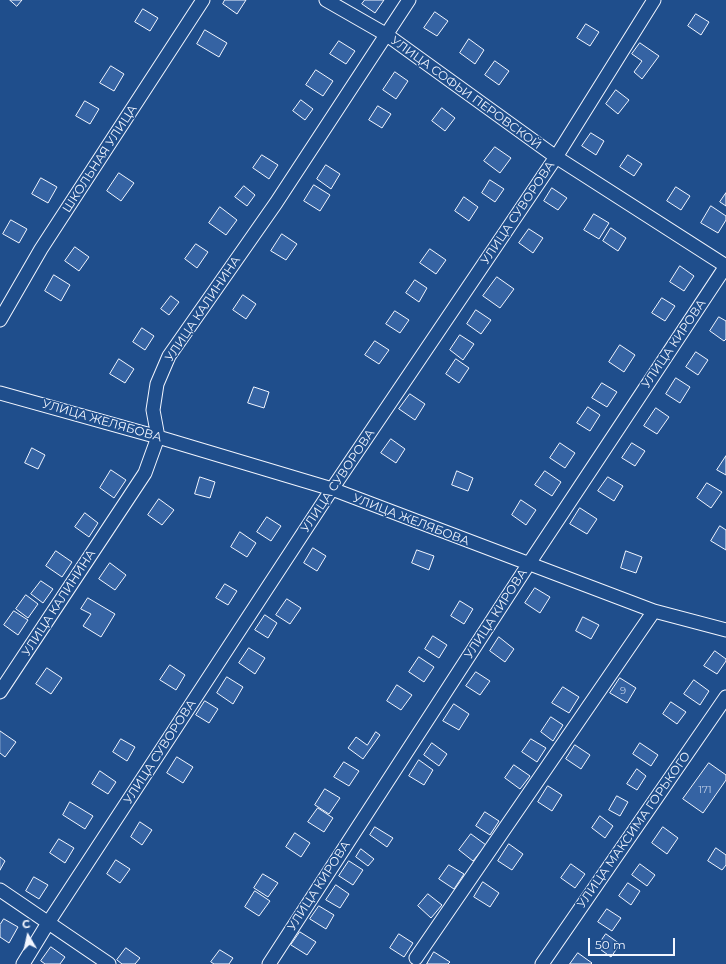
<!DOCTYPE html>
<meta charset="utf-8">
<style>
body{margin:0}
#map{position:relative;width:726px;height:964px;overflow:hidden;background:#1f4e8c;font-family:Montserrat,sans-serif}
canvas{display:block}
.north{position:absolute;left:8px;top:916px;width:40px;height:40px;-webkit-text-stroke:3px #1f4e8c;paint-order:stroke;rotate:351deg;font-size:11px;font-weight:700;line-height:16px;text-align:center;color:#f2f6ff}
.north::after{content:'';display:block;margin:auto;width:14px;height:18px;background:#f2f6ff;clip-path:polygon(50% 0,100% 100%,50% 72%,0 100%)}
.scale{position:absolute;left:588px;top:938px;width:87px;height:18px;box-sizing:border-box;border:2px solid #f2f6ff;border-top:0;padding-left:5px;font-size:12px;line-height:14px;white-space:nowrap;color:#f2f6ff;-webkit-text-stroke:3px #1f4e8c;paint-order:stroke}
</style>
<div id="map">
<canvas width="726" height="964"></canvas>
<div class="north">С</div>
<div class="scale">50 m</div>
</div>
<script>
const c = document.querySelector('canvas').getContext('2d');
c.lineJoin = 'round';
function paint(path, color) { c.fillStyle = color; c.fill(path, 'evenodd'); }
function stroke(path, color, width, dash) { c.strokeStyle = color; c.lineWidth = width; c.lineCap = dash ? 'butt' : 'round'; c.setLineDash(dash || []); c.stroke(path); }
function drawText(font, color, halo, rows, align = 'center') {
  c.font = font + ' Montserrat,sans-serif'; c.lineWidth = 3; c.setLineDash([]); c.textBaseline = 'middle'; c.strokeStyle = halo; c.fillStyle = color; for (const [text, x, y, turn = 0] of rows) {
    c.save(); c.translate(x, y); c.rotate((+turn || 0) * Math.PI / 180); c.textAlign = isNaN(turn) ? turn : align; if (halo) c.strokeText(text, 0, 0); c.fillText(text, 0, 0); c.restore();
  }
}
const building = new Path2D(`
 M10,0H22L17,6Z
 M225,0H246L237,14L223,4Z
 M365,0H384L375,13L362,4Z
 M143,9L158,18L150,31L135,22Z
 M435,12L448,21L437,36L424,28Z
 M696,14L709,22L701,35L688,26Z
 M586,24L599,32L590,46L577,38Z
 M205,30L227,43L219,57L197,44Z
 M469,39L484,50L475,64L460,53Z
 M339,41L355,51L346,64L330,54Z
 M640,43L659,56L642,79L634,72L642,61L632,54Z
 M495,61L509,71L499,85L485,75Z
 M111,66L124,74L114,91L100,83Z
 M316,70L333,81L323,96L306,85Z
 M395,72L408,81L396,99L383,90Z
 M616,90L629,100L618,114L606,104Z
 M301,100L313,109L305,120L293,111Z
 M85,101L99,109L90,124L76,116Z
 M378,106L391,114L382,128L369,120Z
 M442,108L455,118L445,131L432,121Z
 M591,133L604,141L596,155L582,146Z
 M495,147L511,158L500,173L484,161Z
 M262,155L278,165L269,179L253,168Z
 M628,155L642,164L634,176L620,167Z
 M326,165L340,174L331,189L317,179Z
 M119,173L134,183L121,201L107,191Z
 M41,178L57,187L48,203L32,194Z
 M490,180L504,189L495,202L482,193Z
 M314,185L330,195L320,211L304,201Z
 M244,186L255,195L247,206L235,197Z
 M676,187L690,196L681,210L667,201Z
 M552,188L567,198L558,210L544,201Z
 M726,193V206L720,202Z
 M464,197L478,207L469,221L455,211Z
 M711,206L726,216V220L718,233L701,223Z
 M220,207L237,220L226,235L209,223Z
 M594,214L609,223L599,239L584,230Z
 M11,220L27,229L19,243L3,234Z
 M611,228L626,238L618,251L603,241Z
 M529,229L543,238L533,253L519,243Z
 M282,234L297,244L286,260L271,251Z
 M196,244L208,252L197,268L185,259Z
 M75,247L89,257L79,271L65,261Z
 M430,249L446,260L436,274L420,263Z
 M680,266L694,276L684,291L670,282Z
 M54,275L70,285L61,301L45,291Z
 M497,277L514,289L500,308L483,296Z
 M415,280L427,288L419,302L406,293Z
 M243,295L256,304L246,319L233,310Z
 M171,296L179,302L169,315L161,309Z
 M662,298L675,306L665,321L652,313Z
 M476,310L491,320L481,334L467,324Z
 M395,311L409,320L400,333L386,324Z
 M719,317L726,321V339L724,341L710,331Z
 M142,328L154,336L145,350L133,342Z
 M460,335L474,344L463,360L450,350Z
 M375,341L389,350L379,364L365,355Z
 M620,345L635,355L624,372L609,362Z
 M696,352L708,360L698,375L686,367Z
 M119,359L134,369L125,383L110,374Z
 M456,359L469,368L459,383L446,374Z
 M676,378L690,387L680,403L666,394Z
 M602,383L617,392L607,407L592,398Z
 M254,387L269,392L264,408L248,403Z
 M410,394L425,404L415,420L399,409Z
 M588,407L600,415L590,431L577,423Z
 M656,408L669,417L657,434L644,426Z
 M391,439L405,449L396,463L381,453Z
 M560,443L575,453L565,468L550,458Z
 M632,443L645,451L635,466L622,458Z
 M32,448L45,455L38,469L25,463Z
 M726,456V475L717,470Z
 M111,470L126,480L114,498L100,488Z
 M457,471L473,478L468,491L452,485Z
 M545,471L561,482L552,496L535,485Z
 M200,477L215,482L210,498L195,494Z
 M608,477L623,486L614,501L598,491Z
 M707,483L722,492L711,508L697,498Z
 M159,499L174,510L162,525L148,515Z
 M521,500L536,510L526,525L512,515Z
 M580,508L597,519L587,534L570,524Z
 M85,513L98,523L89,537L75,527Z
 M267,517L281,526L271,541L257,532Z
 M720,526L726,530V550L711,541Z
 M240,532L256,543L247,557L231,547Z
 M313,548L326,556L317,571L304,563Z
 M417,550L434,556L429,570L412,563Z
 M56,551L72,562L62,577L46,566Z
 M626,551L642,557L636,573L621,568Z
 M110,563L126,575L115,590L99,579Z
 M41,581L53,589L43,603L31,594Z
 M225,584L237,591L228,605L216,598Z
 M535,588L550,597L540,613L525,603Z
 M26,595L38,604L28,618L16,609Z
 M88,598L115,614L101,637L83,626L91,614L81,609Z
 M287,599L301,608L290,624L276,615Z
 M460,601L473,609L464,624L451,616Z
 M14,611L28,620L18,635L4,625Z
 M265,615L277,623L268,638L255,630Z
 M583,617L599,625L591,639L576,631Z
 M433,636L447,645L439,658L425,649Z
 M499,637L514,649L505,662L490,651Z
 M249,648L265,658L255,674L239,663Z
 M715,651L726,659V661L717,674L704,666Z
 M419,657L434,667L424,682L409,672Z
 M170,665L185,675L176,690L160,680Z
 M47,668L62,678L51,694L36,684Z
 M476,672L490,681L480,695L466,686Z
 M227,677L243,687L233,704L217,693Z
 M620,678L636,688L627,703L610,693Z
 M694,680L709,691L700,705L684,694Z
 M397,685L412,695L401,710L387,701Z
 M563,687L579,697L569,713L552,703Z
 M205,701L218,709L209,723L196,715Z
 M671,702L686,712L677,724L663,714Z
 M454,704L469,714L459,730L443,721Z
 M551,717L563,725L553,741L541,732Z
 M0,731L16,742L5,757L0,753Z
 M376,732L380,735L363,759L348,748L356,737L367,745Z
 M121,739L135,747L127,761L113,752Z
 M531,739L546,748L537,762L522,752Z
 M432,743L447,754L439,766L424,755Z
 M640,743L658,755L651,766L633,754Z
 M575,745L590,755L581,769L566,759Z
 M177,757L193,767L183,783L167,773Z
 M419,760L433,770L424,785L409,776Z
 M344,762L359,771L349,786L334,777Z
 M709,763L726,775V780L703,813L683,799Z
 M514,765L530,776L520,789L505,778Z
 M637,769L646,776L637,790L627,784Z
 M100,771L116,782L108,794L92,784Z
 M548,786L562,795L552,811L538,802Z
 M325,789L340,798L329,814L315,805Z
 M617,796L628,802L620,816L609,810Z
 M70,802L93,816L85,829L63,815Z
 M318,808L333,818L324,832L308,822Z
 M485,812L499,821L490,835L476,826Z
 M600,816L613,826L605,838L592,828Z
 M140,822L152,830L142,845L131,837Z
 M375,827L393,838L387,847L370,835Z
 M663,827L678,838L667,854L652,843Z
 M295,833L310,843L301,857L286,847Z
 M471,834L486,845L473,861L459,850Z
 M59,839L74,848L65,863L50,853Z
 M509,844L523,854L512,870L498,861Z
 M716,848L726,855V865L722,870L708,861Z
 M361,849L374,859L368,866L356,857Z
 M0,857L5,861L0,870Z
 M116,860L130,869L120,883L107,874Z
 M349,861L363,870L353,885L339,876Z
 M571,864L585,874L575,888L561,878Z
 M640,864L655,875L647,886L632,875Z
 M449,865L464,874L454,889L439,879Z
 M263,874L278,883L268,897L254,888Z
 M34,877L48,885L39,899L26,891Z
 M483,882L499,893L490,907L474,897Z
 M628,883L640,891L631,905L619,896Z
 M336,885L349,894L340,908L326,900Z
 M255,891L270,901L259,916L245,907Z
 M428,894L442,905L431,918L418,906Z
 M319,906L334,915L326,929L310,919Z
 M607,909L621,918L612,931L598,922Z
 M4,919L18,927L9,943L0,937V925Z
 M300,932L316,942L307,955L291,945Z
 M399,934L413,943L404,957L390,948Z
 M606,934L620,944L611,957L597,947Z
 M51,947L65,957L60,964H45L41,961Z
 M126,948L140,958L135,964H122L117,960Z
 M220,950L233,958L229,964H214L211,962Z
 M434,952L450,962L448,964H427Z
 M578,953L592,963L591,964H570Z`);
paint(building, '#3563a3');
stroke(building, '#f2f6ff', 1);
const minor = new Path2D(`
 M326,0L387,35L556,157L726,266
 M0,320L41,249L203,0
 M0,393L158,437L332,489L654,611L726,630
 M0,692L145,473L158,437L153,410L157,384L169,356L276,203L409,0
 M0,890L109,964
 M416,958L654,611
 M23,964L48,923L332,489L556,157L654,0
 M269,964L528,565L726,266
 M542,964L726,697`);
stroke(minor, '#f2f6ff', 15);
stroke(minor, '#1f4e8c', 13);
drawText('10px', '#c3d1e8', null, [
 ["9",623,691],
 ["171",705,790]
]);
drawText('12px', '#f2f6ff', '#1f4e8c', [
 ["УЛИЦА СОФЬИ ПЕРОВСКОЙ",466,93,36],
 ["ШКОЛЬНАЯ УЛИЦА",100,159,-57],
 ["УЛИЦА СУВОРОВА",518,213,-56],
 ["УЛИЦА КАЛИНИНА",203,309,-56],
 ["УЛИЦА КИРОВА",674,344,-56],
 ["УЛИЦА ЖЕЛЯБОВА",102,421,16],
 ["УЛИЦА СУВОРОВА",338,481,-56],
 ["УЛИЦА ЖЕЛЯБОВА",411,520,21],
 ["УЛИЦА КАЛИНИНА",59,603,-57],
 ["УЛИЦА КИРОВА",496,614,-57],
 ["УЛИЦА СУВОРОВА",160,752,-57],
 ["УЛИЦА МАКСИМА ГОРЬКОГО",634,830,-55],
 ["УЛИЦА КИРОВА",319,886,-57]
]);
</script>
